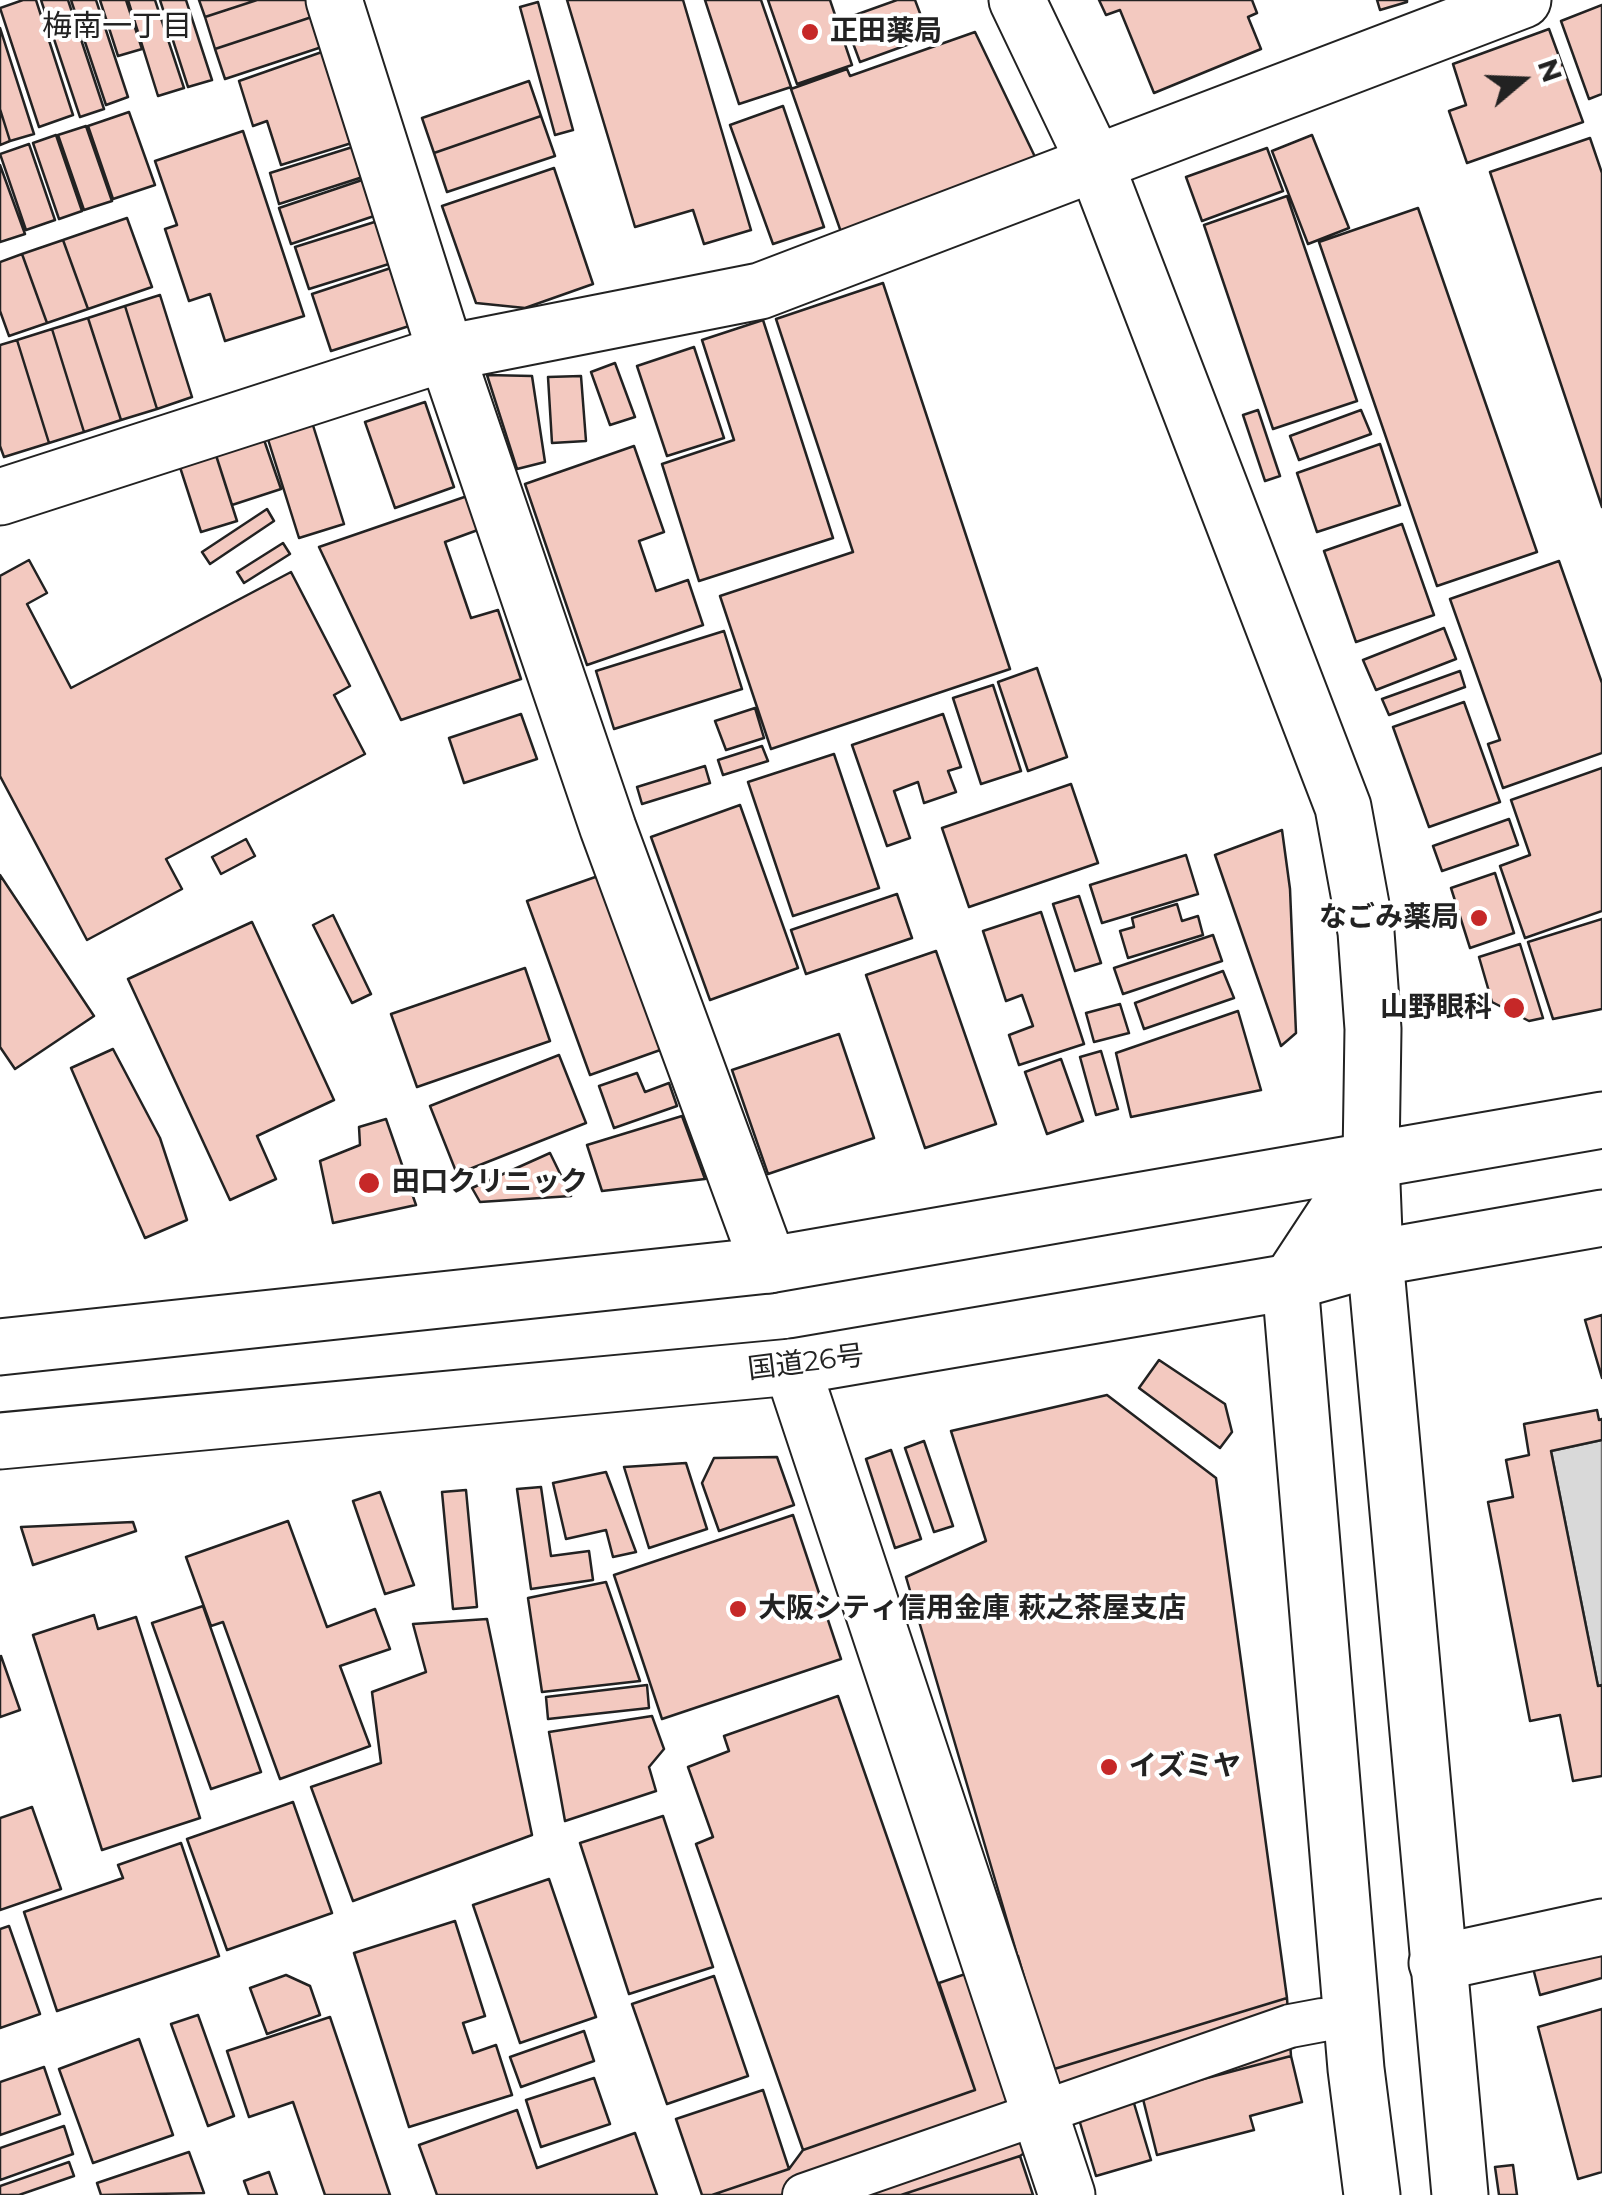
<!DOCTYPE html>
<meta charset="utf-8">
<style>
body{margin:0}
#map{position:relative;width:1602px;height:2195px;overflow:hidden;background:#fff;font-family:Montserrat,sans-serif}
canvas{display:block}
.north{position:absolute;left:1472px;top:30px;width:100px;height:100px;-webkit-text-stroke:8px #fff;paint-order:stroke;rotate:71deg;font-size:28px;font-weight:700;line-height:40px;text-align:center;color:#222}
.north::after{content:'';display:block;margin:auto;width:35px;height:45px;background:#222;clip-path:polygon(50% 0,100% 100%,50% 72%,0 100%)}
</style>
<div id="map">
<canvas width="1602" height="2195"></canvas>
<div class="north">N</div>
</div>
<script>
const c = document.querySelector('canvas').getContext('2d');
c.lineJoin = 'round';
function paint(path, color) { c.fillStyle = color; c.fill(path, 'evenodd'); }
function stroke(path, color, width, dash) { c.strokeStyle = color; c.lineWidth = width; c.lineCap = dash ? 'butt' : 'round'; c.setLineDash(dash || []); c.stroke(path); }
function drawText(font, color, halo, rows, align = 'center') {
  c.font = font + ' Montserrat,"Noto Sans JP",sans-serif'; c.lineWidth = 8; c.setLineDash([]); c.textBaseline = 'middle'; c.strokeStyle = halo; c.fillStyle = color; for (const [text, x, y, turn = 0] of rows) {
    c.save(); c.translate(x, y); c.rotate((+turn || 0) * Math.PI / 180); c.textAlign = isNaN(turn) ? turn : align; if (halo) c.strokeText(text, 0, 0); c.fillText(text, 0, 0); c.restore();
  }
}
const water = new Path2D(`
 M1602,1440V1685L1598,1686L1551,1451Z`);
paint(water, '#d9d9d9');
stroke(water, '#6f6f6f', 2.5);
const building = new Path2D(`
 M23,0H36L73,115L39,127L0,8Z
 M41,0H68L104,109L80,117Z
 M71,0H96L128,97L106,105Z
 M100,0H126L142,49L118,56Z
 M128,0H155L184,88L158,96Z
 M160,0H186L212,80L188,87Z
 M199,0H257L205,17Z
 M257,0H326L330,11L215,49L205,17Z
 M567,0H683L751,230L704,244L693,210L635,227Z
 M705,0H761L791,87L739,104Z
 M768,0H830L852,65L797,84Z
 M897,0H915L929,37L860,62L844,19Z
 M1099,0H1252L1257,13L1248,17L1261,49L1154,93L1120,10L1106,15Z
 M1377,0H1407V2L1380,10Z
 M538,2L573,130L555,135L520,7Z
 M1602,5V94L1589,99L1561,21Z
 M330,11L340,41L225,79L215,49Z
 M0,28L34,134L10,141L0,109Z
 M1549,29L1583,122L1467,163L1449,111L1466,105L1453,64Z
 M975,32L1037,161L841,232L791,89L847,69L850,76Z
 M339,46L371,137L281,165L267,121L253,126L239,81Z
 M529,81L541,116L434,153L422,118Z
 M783,106L824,227L773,244L730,125Z
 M0,109L10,141L0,145Z
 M129,112L155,185L113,199L88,126Z
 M541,116L555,156L447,192L434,153Z
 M86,126L112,201L84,210L58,135Z
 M243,131L304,316L225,341L210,294L189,301L165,229L177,225L155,161Z
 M56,135L82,211L59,219L33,143Z
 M1312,135L1349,228L1308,244L1272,151Z
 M1590,138L1602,173V507L1490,172Z
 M29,144L55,220L26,230L0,154Z
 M362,144L372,174L279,204L270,173Z
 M1267,148L1283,191L1202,221L1186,177Z
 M0,165L25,234L0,242Z
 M554,168L593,284L525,308L476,303L442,206Z
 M380,174L392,210L291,244L279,208Z
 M1287,196L1357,401L1273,429L1204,225Z
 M1418,208L1537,552L1437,586L1319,242Z
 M127,218L152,287L88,309L63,240Z
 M384,219L408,258L309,289L295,247Z
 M63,240L88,309L47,323L22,254Z
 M22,254L47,323L9,336L0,311V262Z
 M409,262L428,320L331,351L312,294Z
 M883,283L1010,669L771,749L720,596L853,552L776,319Z
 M160,295L192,397L157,409L125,306Z
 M125,306L157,409L121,420L88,318Z
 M88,318L121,420L84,432L52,329Z
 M763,320L833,538L699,581L662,464L734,440L702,340Z
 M52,329L84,432L49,443L17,340Z
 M17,340L49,443L4,457L0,446V345Z
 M694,347L724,438L667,456L637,366Z
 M615,363L635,417L610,425L591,372Z
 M487,375L532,376L545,462L517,469Z
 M581,376L586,441L552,443L548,377Z
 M425,402L454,487L395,508L365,422Z
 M1258,410L1280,476L1265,481L1243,415Z
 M1361,410L1371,434L1299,460L1290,436Z
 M311,419L344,524L299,538L266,433Z
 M262,434L281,489L232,505L214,449Z
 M1380,444L1400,505L1317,532L1297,473Z
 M634,446L664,532L639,541L656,591L688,580L703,625L587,665L525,484Z
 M214,449L237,521L201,532L178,461Z
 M476,493L486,527L445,542L471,618L498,610L521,679L401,720L319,547Z
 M267,509L274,521L210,564L202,552Z
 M1402,524L1434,615L1356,642L1324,551Z
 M283,543L290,554L244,583L237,572Z
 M29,560L47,593L27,604L71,688L291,572L350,686L334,695L365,754L166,859L182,889L87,940L0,776V576Z
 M1559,561L1602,683V753L1503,788L1488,744L1500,740L1450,599Z
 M1444,628L1456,659L1376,690L1363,660Z
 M724,631L742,689L614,729L596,671Z
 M1037,668L1067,757L1028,771L998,682Z
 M1460,671L1465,687L1389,715L1382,699Z
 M993,685L1021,771L981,784L953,698Z
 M1464,702L1500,802L1429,827L1393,727Z
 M755,708L764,738L726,750L715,721Z
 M521,714L537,759L464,783L449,738Z
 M943,714L961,767L948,771L956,792L924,803L918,782L894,791L910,838L887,846L852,745Z
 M762,746L768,761L723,775L718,760Z
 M834,754L879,888L793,916L748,782Z
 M705,766L710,783L642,804L637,787Z
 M1602,768V911L1525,938L1500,866L1530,855L1511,800Z
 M1071,784L1098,863L969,907L942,828Z
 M740,805L798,968L710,1000L651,837Z
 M1509,819L1518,845L1442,871L1433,846Z
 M1282,830L1290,889L1296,1033L1281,1046L1215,855Z
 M246,839L255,856L221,874L212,857Z
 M1186,855L1198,894L1102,923L1090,885Z
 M1495,873L1514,933L1470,948L1451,888Z
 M0,875L94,1016L15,1069L0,1047Z
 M601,875L663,1049L590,1075L527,901Z
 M897,894L912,938L806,974L791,930Z
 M1079,896L1101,963L1075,971L1053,904Z
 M1177,904L1182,921L1198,916L1203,935L1128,958L1120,931L1134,927L1132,918Z
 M1041,912L1084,1044L1019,1065L1009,1035L1033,1026L1022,995L1006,1001L983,931Z
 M333,915L371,994L352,1003L313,925Z
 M1602,919V1009L1553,1019L1528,942Z
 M252,922L334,1100L257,1136L276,1179L230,1200L128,979Z
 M1213,935L1222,961L1123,994L1114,968Z
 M1520,944L1543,1018L1529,1021L1492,1002L1479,957Z
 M936,951L996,1124L925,1148L866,975Z
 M525,968L550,1041L417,1087L391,1014Z
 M1223,971L1234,998L1144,1029L1135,1003Z
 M1120,1004L1129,1033L1094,1042L1086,1013Z
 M1238,1011L1261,1090L1131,1117L1116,1053Z
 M839,1034L874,1138L768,1174L732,1070Z
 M113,1049L160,1138L187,1220L145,1238L71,1068Z
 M1101,1051L1118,1109L1096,1115L1080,1057Z
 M559,1055L586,1123L457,1174L430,1106Z
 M1061,1059L1083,1121L1047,1134L1025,1072Z
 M637,1073L645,1092L669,1083L677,1106L614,1128L599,1086Z
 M682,1116L705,1179L602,1191L587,1145Z
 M386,1119L416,1205L333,1223L320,1161L360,1145L359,1127Z
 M550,1153L571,1196L480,1202L472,1188Z
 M1602,1315V1378L1585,1320Z
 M1159,1360L1225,1404L1232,1432L1220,1448L1139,1388Z
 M1107,1395L1216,1478L1287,1998L1051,2070L906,1577L986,1541L951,1431Z
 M1597,1410L1599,1420L1602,1419V1440L1551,1451L1598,1686L1602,1685V1776L1573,1781L1560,1715L1530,1721L1488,1502L1513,1497L1506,1460L1529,1455L1524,1424Z
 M924,1441L953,1526L934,1532L905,1448Z
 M891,1450L921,1539L895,1548L866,1459Z
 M777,1457L794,1505L719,1531L702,1483L714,1458Z
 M686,1463L707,1529L649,1548L624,1467Z
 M606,1472L636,1552L613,1557L606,1530L566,1539L553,1483Z
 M541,1487L551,1556L589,1551L593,1580L531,1589L517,1489Z
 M466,1490L477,1607L453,1609L442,1492Z
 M380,1492L414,1585L385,1594L353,1501Z
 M793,1515L841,1659L662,1719L614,1575Z
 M288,1521L327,1627L375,1609L390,1649L340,1666L370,1746L280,1779L223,1622L211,1626L186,1557Z
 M133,1522L136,1531L33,1565L21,1527Z
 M606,1582L640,1681L542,1692L528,1598Z
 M203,1606L261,1772L211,1789L152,1623Z
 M94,1615L98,1629L136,1617L200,1818L102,1850L33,1635Z
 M487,1619L532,1835L353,1901L311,1787L381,1763L372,1692L426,1672L413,1624Z
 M1,1656L20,1710L0,1717V1657Z
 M647,1685L649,1708L548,1719L546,1697Z
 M838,1696L975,2090L803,2150L696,1844L713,1837L688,1767L729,1751L724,1736Z
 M652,1716L664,1749L649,1767L656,1791L565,1821L549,1732Z
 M293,1802L332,1913L227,1950L187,1839Z
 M32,1807L61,1889L0,1910V1818Z
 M663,1816L713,1967L629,1994L580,1843Z
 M181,1843L219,1956L57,2011L24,1912L123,1878L118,1865Z
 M549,1879L596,2017L520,2043L473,1905Z
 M455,1921L485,2016L463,2023L473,2053L496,2045L512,2095L409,2127L354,1953Z
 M9,1926L40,2014L0,2028V1929Z
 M1602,1950V1978L1540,1995L1533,1968Z
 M1018,1956L1051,2070L1287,1998L1291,2056L1142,2095L1078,2116L1020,2156L901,2195H712L789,2169L803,2150L975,2090L939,1983Z
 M286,1975L310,1986L320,2015L267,2034L250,1988Z
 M714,1976L748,2076L667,2104L632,2004Z
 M1602,2009V2172L1578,2179L1538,2027Z
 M198,2015L234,2116L208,2126L171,2024Z
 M330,2017L390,2195H325L293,2102L249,2117L227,2051Z
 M584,2031L594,2061L521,2087L510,2057Z
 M139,2039L173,2135L93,2163L59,2069Z
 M1291,2056L1302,2102L1250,2116L1254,2130L1157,2155L1142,2095Z
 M44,2067L60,2114L0,2135V2082Z
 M594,2078L610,2124L541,2147L526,2100Z
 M763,2090L789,2169L712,2195H702L676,2119Z
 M1133,2100L1151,2160L1096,2176L1078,2116Z
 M517,2110L537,2168L635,2133L657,2195H437L419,2145Z
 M64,2126L73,2154L0,2180V2148Z
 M189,2152L204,2193L101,2195L97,2183Z
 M1020,2156L1033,2195H901Z
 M69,2162L74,2176L19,2195H0V2186Z
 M1513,2165L1517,2195H1499L1495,2167Z
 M269,2172L277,2195H249L244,2181Z`);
paint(building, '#f3c9c0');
stroke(building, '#222', 2.5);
const pedestrian = new Path2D(`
 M804,2195L1290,2026L1322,2020`);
const minor = new Path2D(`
 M334,0L446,353L608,828L769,1265
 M0,497L446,353L760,291L1523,0
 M792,1367L1067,2195
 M1437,1963L1602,1927`);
const tertiary = new Path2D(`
 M1017,0L1096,165L1343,807L1366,932L1373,1029L1371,1159L1375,1258L1460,2195
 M1371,1159L1290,1282L1356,2069L1372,2195`);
const trunk = new Path2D(`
 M0,1347L769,1265L1602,1120
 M0,1441L792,1367L1290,1282L1375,1258L1602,1218`);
stroke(pedestrian, '#222', 46);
stroke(minor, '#222', 59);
stroke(tertiary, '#222', 59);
stroke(trunk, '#222', 59);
stroke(pedestrian, '#fff', 42);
stroke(minor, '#fff', 55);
stroke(tertiary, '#fff', 55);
stroke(trunk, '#fff', 55);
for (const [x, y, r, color] of [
 [810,32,10,"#c62828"],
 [1479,918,10,"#c62828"],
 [1514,1008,12,"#c62828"],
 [369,1183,12,"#c62828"],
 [738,1609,10,"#c62828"],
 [1109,1767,10,"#c62828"]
]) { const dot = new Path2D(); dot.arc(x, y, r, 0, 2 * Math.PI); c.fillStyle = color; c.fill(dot); stroke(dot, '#fff', 4); }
drawText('bold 28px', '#222', '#fff', [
 ["正田薬局",830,32],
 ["なごみ薬局",1459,918,"right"],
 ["山野眼科",1492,1008,"right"],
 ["田口クリニック",392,1183],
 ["大阪シティ信用金庫 萩之茶屋支店",758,1609],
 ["イズミヤ",1129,1767]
], 'left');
drawText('28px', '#222', '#fff', [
 ["国道26号",806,1363,-7]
]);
drawText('30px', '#222', '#fff', [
 ["梅南一丁目",117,27]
]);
</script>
